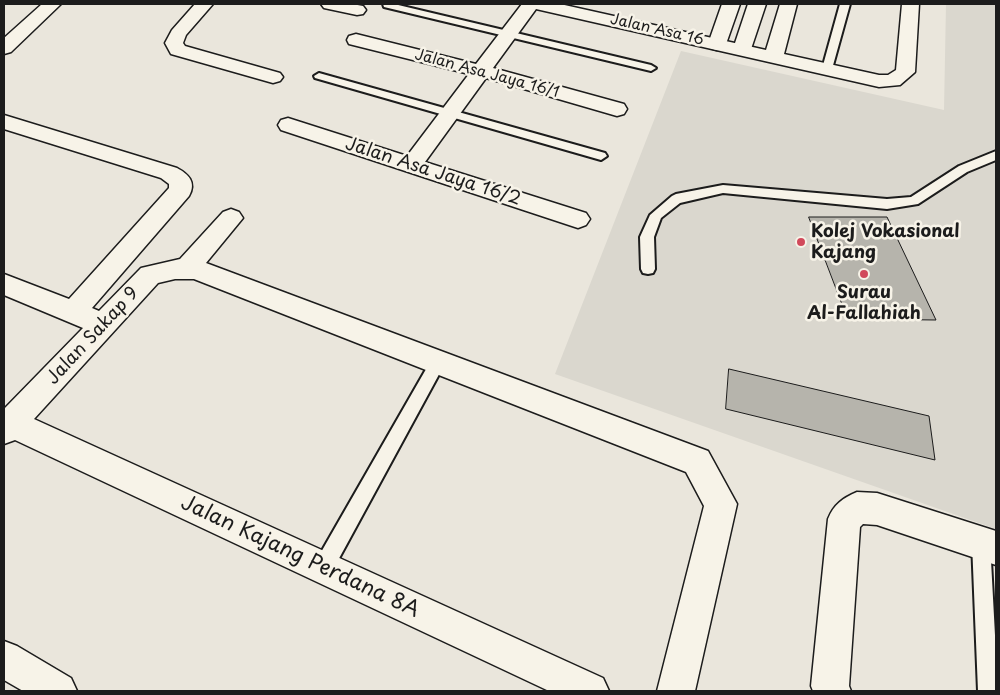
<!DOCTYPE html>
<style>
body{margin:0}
#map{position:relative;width:1000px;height:695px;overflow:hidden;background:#eae6dc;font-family:"Playpen Sans",sans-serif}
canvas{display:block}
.frame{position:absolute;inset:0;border:5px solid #1c1c1c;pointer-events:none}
</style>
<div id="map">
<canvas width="1000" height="695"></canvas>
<div class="frame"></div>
</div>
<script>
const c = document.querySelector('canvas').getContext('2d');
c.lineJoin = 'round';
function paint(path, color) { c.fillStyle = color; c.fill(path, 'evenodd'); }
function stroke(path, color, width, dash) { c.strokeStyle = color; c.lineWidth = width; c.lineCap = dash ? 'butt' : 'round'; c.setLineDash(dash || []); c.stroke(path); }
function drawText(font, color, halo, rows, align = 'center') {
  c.font = font + ' "Playpen Sans",sans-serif'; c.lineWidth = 5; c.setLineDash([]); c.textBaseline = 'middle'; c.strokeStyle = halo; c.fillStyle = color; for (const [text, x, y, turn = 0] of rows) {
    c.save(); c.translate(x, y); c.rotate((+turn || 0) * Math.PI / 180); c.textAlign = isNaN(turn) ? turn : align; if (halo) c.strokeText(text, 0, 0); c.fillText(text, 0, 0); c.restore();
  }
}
paint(new Path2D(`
 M946,4H996V529L555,374L681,51L944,110Z`), '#dad7ce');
const building = new Path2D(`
 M809,217H887L936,320L848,319Z
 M729,369L929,416L935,460L726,409Z`);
paint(building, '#b6b4ac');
stroke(building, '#1c1c1c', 1);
const service = new Path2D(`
 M383,4H394L651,65L656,68L651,71L384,7Z
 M840,4H850L832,69L827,72L822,69Z
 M319,73L605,153L607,156L601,160L315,78L314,76Z
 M996,151V160L967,172L918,204L887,209L723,193L680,203L661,218L654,237L655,269L653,273L648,274L643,273L641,269L640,237L650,215L672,196L676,194L723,185L887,199L911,197L959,166Z
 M438,355L443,357L446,362L443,367L330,575L323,577L316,575L314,568L316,561L433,357Z
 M981,533L987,536L990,542L996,654V691H978L972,542L975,536Z`);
const minor = new Path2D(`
 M42,4H61L11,52L4,54V38Z
 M195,4H213L186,35L183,43L185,46L280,73L283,77L280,81L273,83L171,54L165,43L172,30Z
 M321,4H352L363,6L366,10L363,14L357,15L324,8Z
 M522,4H560L766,50L780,4H797L784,54L879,75H888L896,70L902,4H919L915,72L900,85L879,87L536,9L493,68L624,104L627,109L624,114L617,116L486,78L425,162L586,213L590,219L586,225L578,228L281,130L278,125L281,120L288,118L407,156L469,74L349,44L347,40L349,36L356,34L476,64Z
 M4,115L177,168C188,174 197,182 189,196L92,308L99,311L141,268L180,259L223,212L231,209L239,212L243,218L206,263L708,451L737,504L695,691H657L704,506L686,472L194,279H175L158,283L34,419L603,678L609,691H549L15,440L4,444V409L83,328L4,295V274L69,299L169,188V184L161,178L4,129Z
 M857,492L877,493L996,531V565L877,525L863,524L860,527L849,686L851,691H813L811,686L828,519C834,504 843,498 857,492Z
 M4,641L17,646L71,678L77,691H23L4,680Z`);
const tertiary = new Path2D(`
 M722,4H740L726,44L724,48L717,50L710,48L708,44Z
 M748,4H766L751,49L749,53L742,55L735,53L733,49Z`);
stroke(service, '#1c1c1c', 4);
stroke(minor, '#1c1c1c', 3);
stroke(tertiary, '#1c1c1c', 3);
paint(service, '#f7f3e8');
paint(minor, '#f7f3e8');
paint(tertiary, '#f7f3e8');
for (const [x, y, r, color] of [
 [801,242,5,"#d1495b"],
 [864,274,5,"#d1495b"]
]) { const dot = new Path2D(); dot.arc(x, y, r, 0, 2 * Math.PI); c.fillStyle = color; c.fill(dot); stroke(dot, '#f7f3e8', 2); }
drawText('15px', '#1c1c1c', '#f7f3e8', [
 ["Jalan Asa 16",657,30,13],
 ["Jalan Asa Jaya 16/1",487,74,15]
]);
drawText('18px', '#1c1c1c', '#f7f3e8', [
 ["Jalan Asa Jaya 16/2",433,172,18],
 ["Jalan Sakap 9",93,336,-47]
]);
drawText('bold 18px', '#1c1c1c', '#f7f3e8', [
 ["Kolej Vokasional",811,232],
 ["Kajang",811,253],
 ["Surau",864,293,"center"],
 ["Al-Fallahiah",864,314,"center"]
], 'left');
drawText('21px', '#1c1c1c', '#f7f3e8', [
 ["Jalan Kajang Perdana 8A",300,557,25]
]);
</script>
